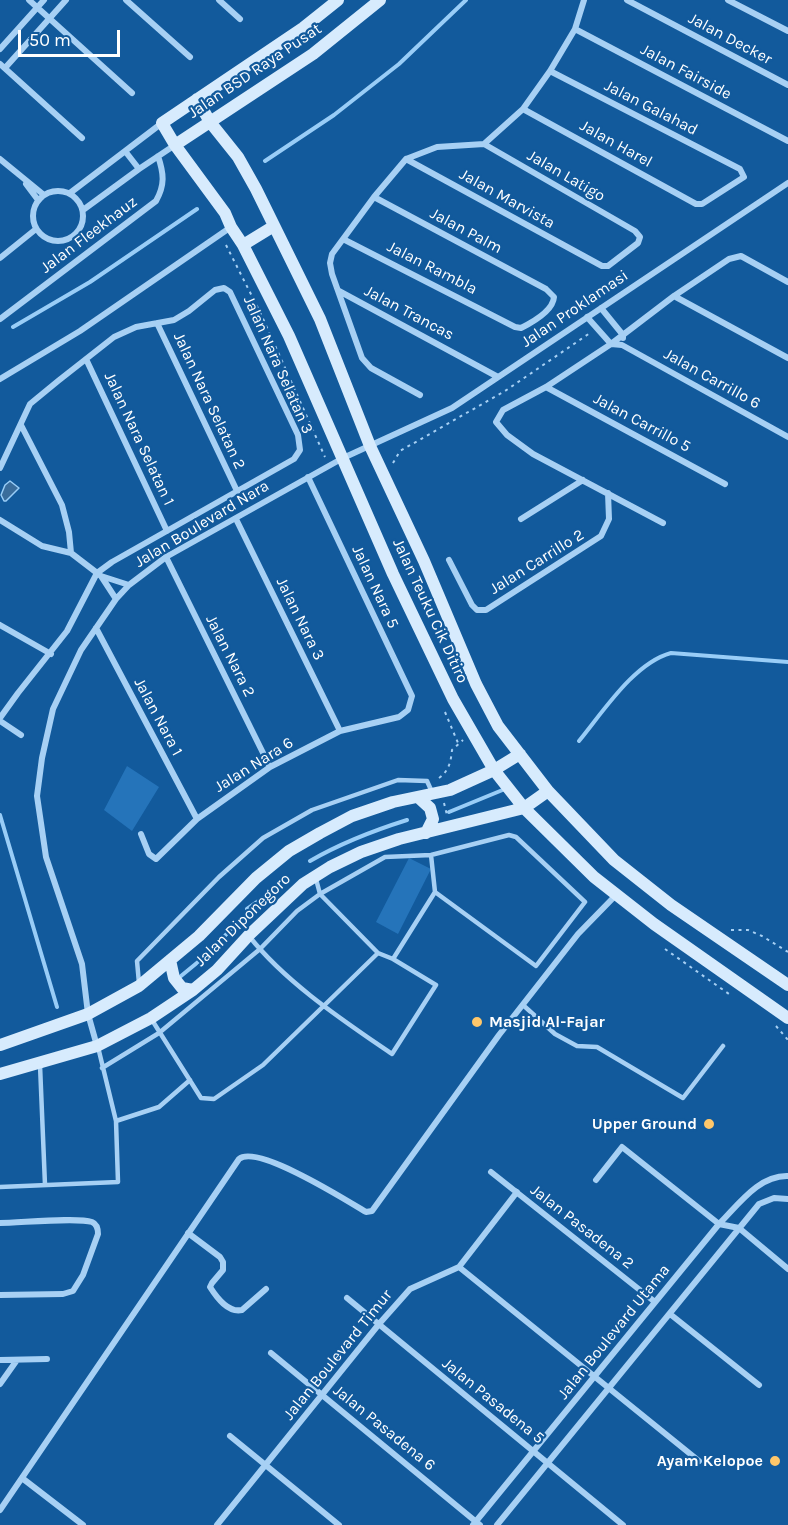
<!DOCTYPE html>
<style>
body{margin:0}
#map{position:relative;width:788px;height:1525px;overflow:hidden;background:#125a9c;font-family:Karla,sans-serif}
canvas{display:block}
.scale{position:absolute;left:18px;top:30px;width:102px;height:27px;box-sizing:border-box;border:3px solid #fff;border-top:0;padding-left:8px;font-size:18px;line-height:21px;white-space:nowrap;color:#fff;-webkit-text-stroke:4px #125a9c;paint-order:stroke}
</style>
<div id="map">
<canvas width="788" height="1525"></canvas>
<div class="scale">50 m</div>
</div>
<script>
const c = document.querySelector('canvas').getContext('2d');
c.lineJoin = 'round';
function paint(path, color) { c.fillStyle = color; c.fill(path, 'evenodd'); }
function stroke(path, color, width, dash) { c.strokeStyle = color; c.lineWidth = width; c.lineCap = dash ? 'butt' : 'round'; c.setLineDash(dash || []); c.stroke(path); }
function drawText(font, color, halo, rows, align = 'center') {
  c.font = font + ' Karla,sans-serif'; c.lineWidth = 4.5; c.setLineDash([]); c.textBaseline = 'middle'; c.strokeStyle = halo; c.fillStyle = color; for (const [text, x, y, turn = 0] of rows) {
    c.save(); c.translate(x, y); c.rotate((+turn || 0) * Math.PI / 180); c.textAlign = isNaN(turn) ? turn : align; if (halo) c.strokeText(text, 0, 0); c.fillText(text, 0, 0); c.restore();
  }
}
paint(new Path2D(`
 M127,766L159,787L132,831L104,810Z
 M409,858L431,869L398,934L376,922Z`), '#2574ba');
const water = new Path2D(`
 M10,481L19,488L6,501H4L1,495L5,485Z`);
paint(water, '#3a6d9c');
stroke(water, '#99cdf7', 1.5);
stroke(new Path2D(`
 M265,161L334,115L399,64L466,0
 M13,327L90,282L197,209
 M579,741C603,712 634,663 671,653L788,662
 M449,812L505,789
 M0,815L57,1007
 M310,861C341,843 372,831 407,820
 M247,909L263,898
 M181,976L209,953L233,927`), '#99cdf7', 4);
stroke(new Path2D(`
 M226,245L260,312L325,457
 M393,463L400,451L505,391L590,333
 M445,712L458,743
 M439,778C449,771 451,761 452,750L463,740
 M444,803L447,815
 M731,930H748L762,936L788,952
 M665,949L729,994
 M776,1026L788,1040`), '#a7d0f4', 2, [3, 4.5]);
stroke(new Path2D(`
 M431,855L435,892
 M249,936C286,983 344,1021 392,1054L436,985L393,959L378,953L320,894L316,879
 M139,983L137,961L219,877L263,838L312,810L398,780L427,781L432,792
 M523,1005L555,1034L577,1046L597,1047L683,1098L723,1046
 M152,1020L201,1098L214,1099L263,1065L378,953
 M40,1065L45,1185
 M102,1068L159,1033L260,949L297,911L320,894L385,857L431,855L509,835L516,837L585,902L536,966L435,892L393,959
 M116,1121L159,1107L190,1080
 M0,1187L118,1182L116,1121L98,1047`), '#a7d0f4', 4.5);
stroke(new Path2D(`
 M29,0L132,93
 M126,0L190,57
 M219,0L240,19
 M627,0L788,85
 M728,0L788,31
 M575,29L788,141
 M0,49L44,0
 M0,64L82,138
 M5,68L66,0
 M523,109L696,204H702L744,177L740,169L550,71
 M125,151L139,169
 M0,159L44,195
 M406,159L602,266H608L638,243L640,237L635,231L484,144
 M26,184L38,200
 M33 216a25 25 0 1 1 50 0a25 25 0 1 1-50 0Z
 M70,193L162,123
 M83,210L139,169L175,145
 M343,239L515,327L521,328C533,322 553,311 554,297L546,289L374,197
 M0,258L36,229
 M339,291L498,377
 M674,296L788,358
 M601,308L623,335V338
 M587,317L611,344L622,345L788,437
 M0,319L156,201C165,185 164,174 158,156
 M157,323L237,491
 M86,359L167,531
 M0,379L80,331L231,227
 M546,387L725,484
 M420,395L371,368L362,358L332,274L330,263L332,254L374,197L406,159L437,147L484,144L523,109L550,71L575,29L584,0
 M21,425L62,505L69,532L71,553
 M0,468L30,404L58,381L114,337L136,327L174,320L189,311L215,290L224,288L230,292L298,435L300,450L294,459L112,562L97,573L67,631L18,693L0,718
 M236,519L340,731
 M521,519L583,480
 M0,520L42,546L71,553L101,576L116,599
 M663,523L533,454L507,435L496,422L503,410L546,387L611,344L674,296L729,259L741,256L788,282
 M166,557L270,767
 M449,560L472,605L477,610H486L601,536L609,519L608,493
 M101,576L129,585
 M0,625L51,654
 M96,628L197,819
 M0,721L21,735
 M141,834L149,854L156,859L197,819L270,767L340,731L399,717L408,710L412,696L308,477
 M97,1046L88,1014L82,964L46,857L37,796L42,758L53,709L81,650L116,599L129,585L166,557L343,458L452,408L788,183
 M491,1172L655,1302
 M596,1180L622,1147L719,1224L739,1228L788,1269
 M0,1223C19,1223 77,1217 92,1222C97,1224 98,1229 98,1234L83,1275L73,1291L63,1294L0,1295
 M188,1233L220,1257L223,1262V1270L212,1283L210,1287C217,1298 228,1313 242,1310L266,1289
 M459,1267L699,1461
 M347,1298L623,1525
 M670,1314L759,1385
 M271,1353L480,1525
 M0,1360L47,1359
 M0,1384L17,1360
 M230,1436L339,1525
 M22,1478L83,1525
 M0,1510L239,1159C257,1144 346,1200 366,1212L372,1211L499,1035L578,934L616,895
 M217,1525L379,1324L410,1289L459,1267L517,1192
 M473,1525L719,1224C739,1204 759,1175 788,1176
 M497,1525L759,1204L774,1198L788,1199`), '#a7d0f4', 6);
stroke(new Path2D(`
 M338,0L303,28L162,123L175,145L225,213L231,227L243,245L289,336L393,574L453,699L494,770L524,808L594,877L654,924L788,1018
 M197,99L210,122L238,157L256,189L320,319L370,446L424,561L476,684L498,726L548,791L614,860L671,905L788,985
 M175,145L313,54L380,0
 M243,245L274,226
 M418,797L430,808L433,819L426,833
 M170,960L174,978L182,988L193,990
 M0,1045L88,1014L139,986L199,936L256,878L289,851L320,833L352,816L393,802L450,790L494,770L520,754
 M0,1074L97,1046L151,1018L193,990L217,970L249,935L303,884L330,867L361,852L399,839L524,808L548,791`), '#d7ebfd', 12);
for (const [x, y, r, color] of [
 [477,1022,6,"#ffc76a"],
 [709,1124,6,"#ffc76a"],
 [775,1461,6,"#ffc76a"]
]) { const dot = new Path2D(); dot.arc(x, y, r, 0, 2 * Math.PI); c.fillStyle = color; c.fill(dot); stroke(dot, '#125a9c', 2); }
drawText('16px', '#fff', '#125a9c', [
 ["Jalan Decker",730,39,28],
 ["Jalan BSD Raya Pusat",255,71,-34],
 ["Jalan Fairside",686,72,28],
 ["Jalan Galahad",651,108,27],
 ["Jalan Harel",616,144,29],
 ["Jalan Latigo",566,176,30],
 ["Jalan Marvista",507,199,29],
 ["Jalan Palm",466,231,28],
 ["Jalan Fleekhauz",89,235,-37],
 ["Jalan Rambla",432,268,27],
 ["Jalan Proklamasi",575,309,-34],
 ["Jalan Trancas",409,313,28],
 ["Jalan Nara Selatan 3",278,365,66],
 ["Jalan Carrillo 6",712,379,29],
 ["Jalan Nara Selatan 2",209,401,65],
 ["Jalan Carrillo 5",642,423,28],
 ["Jalan Nara Selatan 1",139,439,65],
 ["Jalan Boulevard Nara",202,524,-31],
 ["Jalan Carrillo 2",537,562,-32],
 ["Jalan Nara 5",375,587,65],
 ["Jalan Teuku Cik Ditiro",430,611,65],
 ["Jalan Nara 3",300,619,64],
 ["Jalan Nara 2",230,656,63],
 ["Jalan Nara 1",158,717,62],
 ["Jalan Nara 6",254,765,-32],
 ["Jalan Diponegoro",243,920,-44],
 ["Jalan Pasadena 2",582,1227,38],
 ["Jalan Boulevard Utama",614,1332,-51],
 ["Jalan Boulevard Timur",338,1355,-51],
 ["Jalan Pasadena 5",493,1401,39],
 ["Jalan Pasadena 6",384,1428,39]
]);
drawText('bold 16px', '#fff', '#125a9c', [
 ["Masjid Al-Fajar",489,1022,"left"],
 ["Upper Ground",697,1124],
 ["Ayam Kelopoe",763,1461]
], 'right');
</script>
